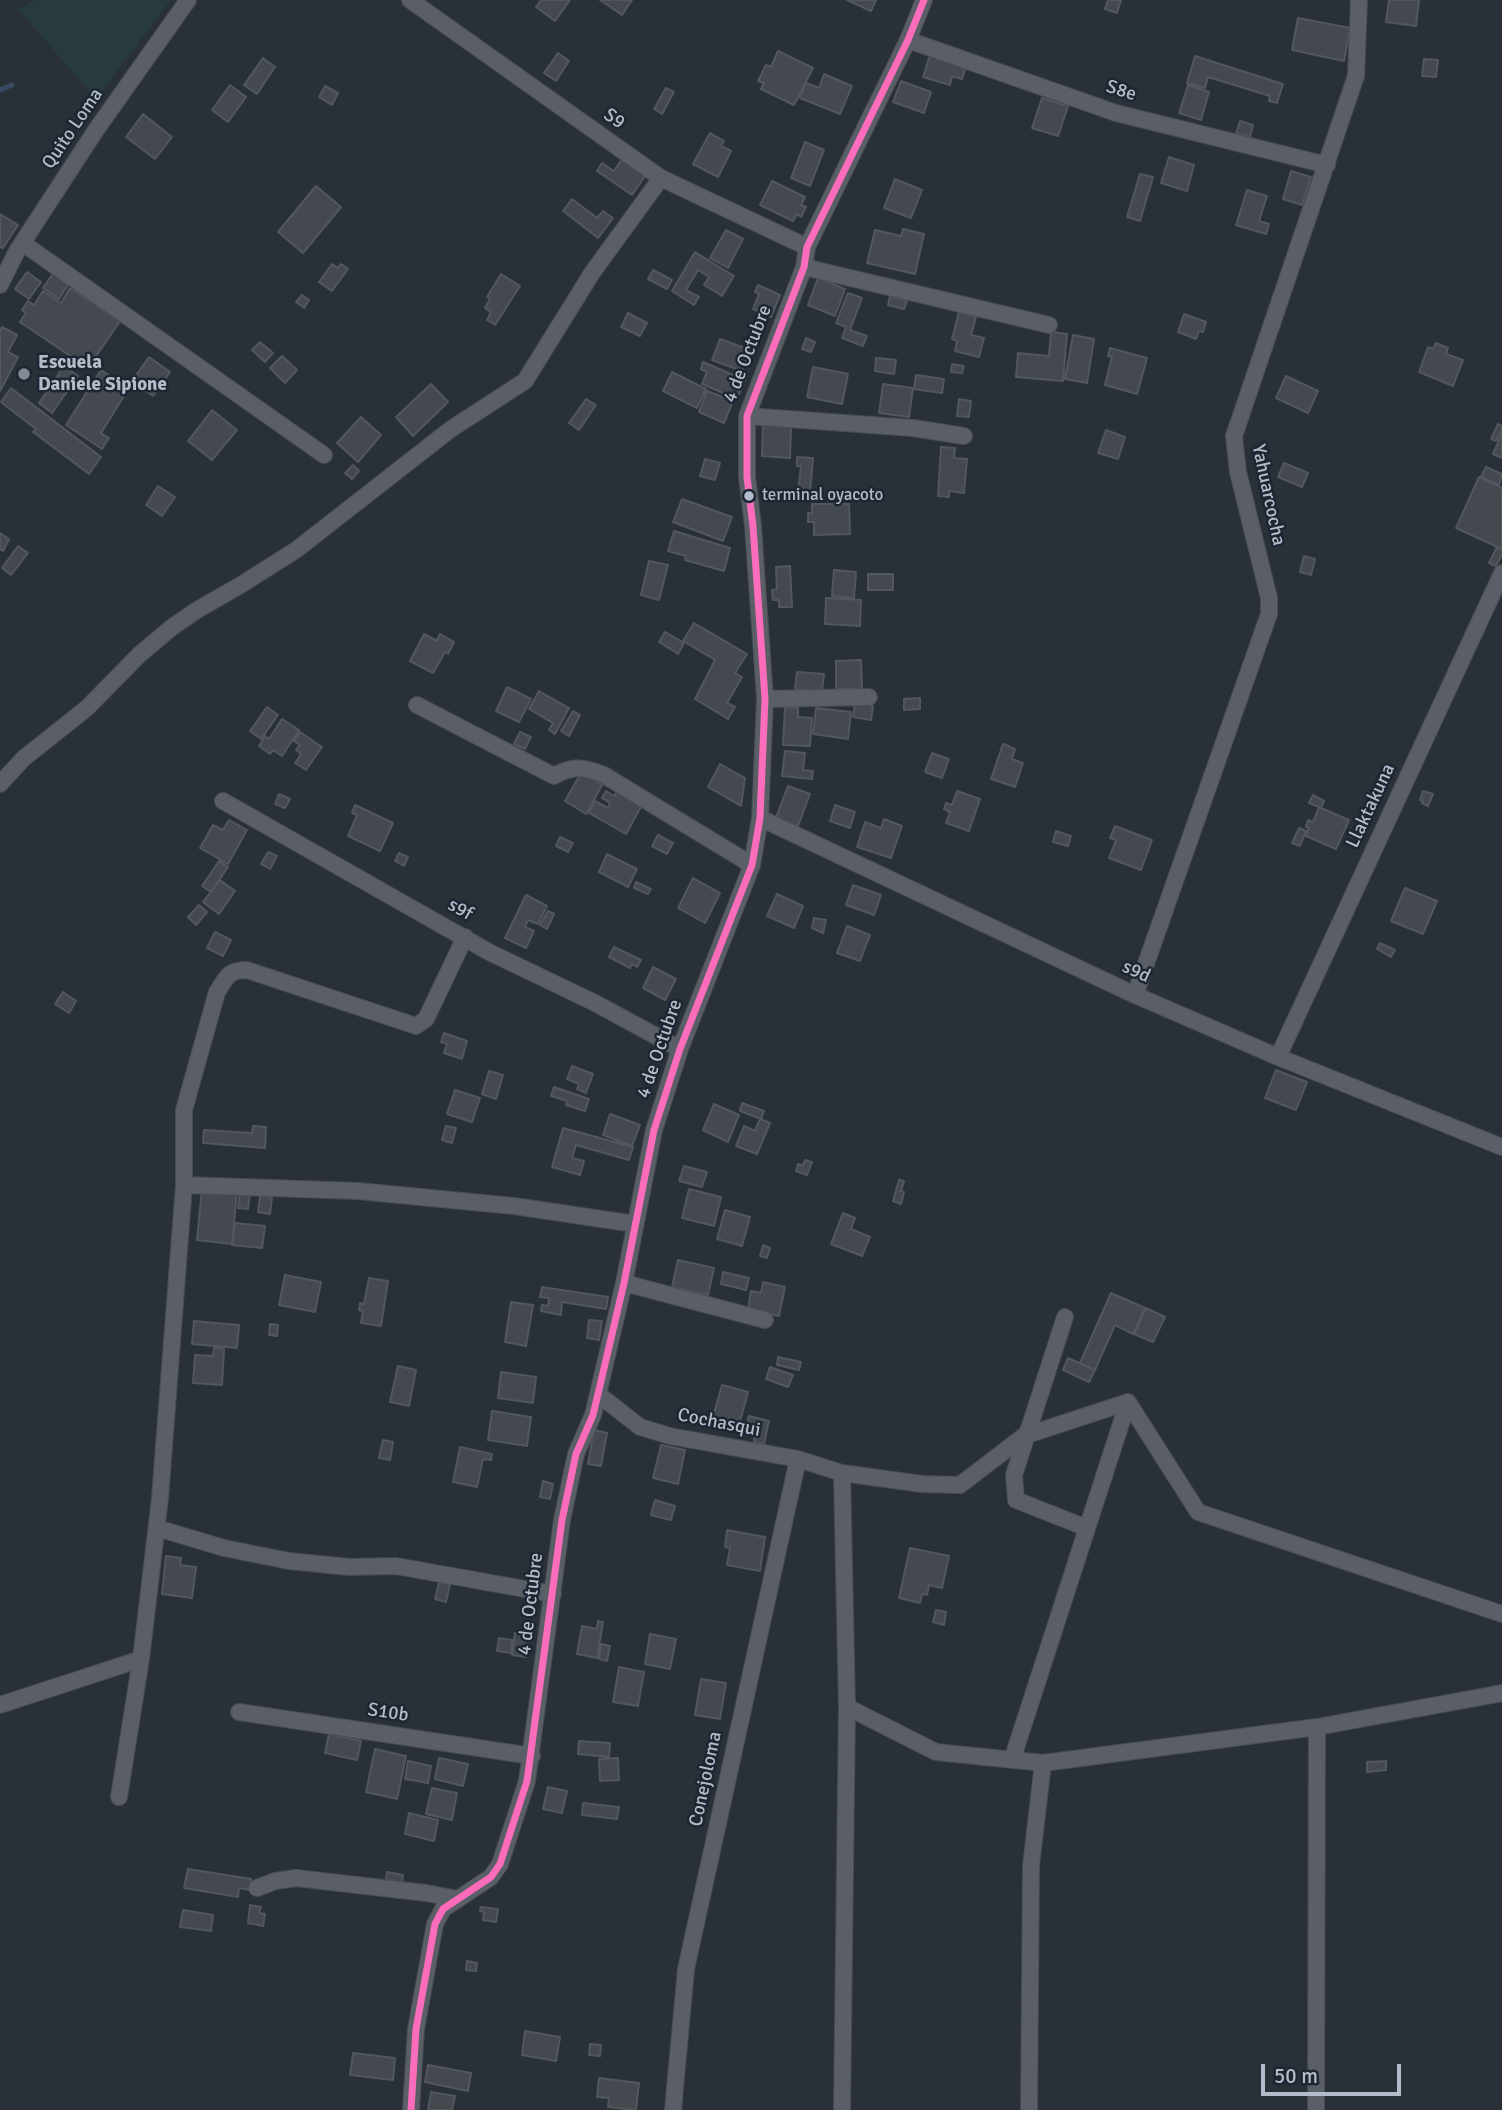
<!DOCTYPE html>
<style>
body{margin:0}
#map{position:relative;width:1502px;height:2110px;overflow:hidden;background:#2a3038;font-family:Signika,sans-serif}
canvas{display:block}
.scale{position:absolute;left:1261px;top:2064px;width:140px;height:32px;box-sizing:border-box;border:4px solid #b4bcc9;border-top:0;padding-left:9px;font-size:21px;line-height:24px;white-space:nowrap;color:#b4bcc9;-webkit-text-stroke:5px #1d2633;paint-order:stroke}
</style>
<div id="map">
<canvas width="1502" height="2110"></canvas>
<div class="scale">50 m</div>
</div>
<script>
const c = document.querySelector('canvas').getContext('2d');
c.lineJoin = 'round';
function paint(path, color) { c.fillStyle = color; c.fill(path, 'evenodd'); }
function stroke(path, color, width, dash) { c.strokeStyle = color; c.lineWidth = width; c.lineCap = dash ? 'butt' : 'round'; c.setLineDash(dash || []); c.stroke(path); }
function drawText(font, color, halo, rows, align = 'center') {
  c.font = font + ' Signika,sans-serif'; c.lineWidth = 5; c.setLineDash([]); c.textBaseline = 'middle'; c.strokeStyle = halo; c.fillStyle = color; for (const [text, x, y, turn = 0] of rows) {
    c.save(); c.translate(x, y); c.rotate((+turn || 0) * Math.PI / 180); c.textAlign = isNaN(turn) ? turn : align; if (halo) c.strokeText(text, 0, 0); c.fillText(text, 0, 0); c.restore();
  }
}
paint(new Path2D(`
 M35,0H171L96,99L18,9Z`), '#273a3e');
stroke(new Path2D(`
 M0,90L12,85`), '#384963', 5);
const building = new Path2D(`
 M541,0H570L555,21L536,7Z
 M600,0H632L622,15Z
 M847,0H876L871,11Z
 M1108,0H1121L1117,13L1105,9Z
 M1389,0H1419L1416,26L1386,22Z
 M1298,18L1350,28L1344,61L1292,50Z
 M778,51L813,68L794,105L761,89L764,83L758,81L766,65L771,67Z
 M558,53L569,61L556,81L544,73Z
 M930,55L966,67L962,79L952,76L950,85L923,77Z
 M1195,56L1283,84L1277,103L1269,101L1270,96L1208,77L1205,88L1187,83Z
 M263,58L275,67L257,94L244,85Z
 M1424,59L1438,60L1436,77L1422,76Z
 M824,74L852,86L840,114L800,98L806,83L819,88Z
 M901,81L931,92L924,113L893,102Z
 M230,85L246,97L228,122L212,110Z
 M1188,85L1209,92L1201,120L1179,113Z
 M325,86L338,93L332,105L319,97Z
 M666,88L674,92L662,114L654,109Z
 M1042,98L1068,106L1058,136L1032,128Z
 M143,114L172,137L155,159L126,137Z
 M1240,121L1253,125L1250,137L1236,133Z
 M710,133L724,141L721,146L731,151L718,177L693,164Z
 M805,142L824,150L810,186L791,178Z
 M624,156L647,173L632,195L597,171L602,163L614,171Z
 M1169,157L1194,165L1187,191L1161,183Z
 M1291,171L1311,177L1302,205L1283,199Z
 M1140,174L1153,177L1140,221L1127,217Z
 M895,179L922,190L911,218L884,208Z
 M772,181L805,197L801,205L806,207L801,217L797,214L793,221L760,205Z
 M316,186L341,207L303,253L278,232Z
 M1247,190L1267,196L1259,221L1269,224L1266,234L1236,225Z
 M572,199L597,218L603,211L613,218L598,238L563,211Z
 M0,214L18,225L3,248L0,247Z
 M903,229L924,234L915,274L867,263L875,230L901,236Z
 M726,230L743,239L728,268L710,258Z
 M695,252L734,276L722,296L704,285L709,277L698,270L686,290L699,297L694,305L672,291Z
 M332,264L338,268L341,264L348,269L332,291L319,282Z
 M653,270L672,280L667,289L648,279Z
 M27,272L41,282L29,299L15,289Z
 M54,272L69,283L59,299L43,288Z
 M501,274L520,286L495,325L487,320L491,312L485,308L490,299L487,297Z
 M818,278L845,289L835,316L808,305Z
 M758,285L780,295L771,317L753,309L759,294L755,292Z
 M70,288L120,321L88,368L20,322L26,313L22,310L28,301L34,305L43,291L61,303Z
 M848,293L862,298L850,330L867,336L863,346L842,338L846,327L836,323Z
 M302,295L309,300L304,308L296,302Z
 M890,296L907,301L904,309L888,305Z
 M959,312L976,317L971,335L984,338L979,357L955,351L957,341L952,339Z
 M628,313L647,323L640,336L621,327Z
 M1184,314L1206,322L1203,332L1199,331L1196,339L1178,332Z
 M2,327L17,335L8,352L18,357L0,391V331Z
 M1051,332L1067,334L1063,381L1016,377L1018,353L1049,356Z
 M1073,335L1094,339L1087,383L1065,379Z
 M806,338L815,342L811,352L802,349Z
 M720,339L750,350L742,371L712,360Z
 M260,342L273,353L265,362L252,350Z
 M1436,343L1448,348L1446,354L1463,360L1453,386L1419,372L1428,347L1433,349Z
 M1110,348L1147,358L1137,394L1105,385L1112,357L1108,356Z
 M282,356L297,370L285,383L270,368Z
 M149,357L170,372L153,396L132,381Z
 M876,358L896,360L894,374L875,371Z
 M703,362L745,380L737,399L702,384L707,372L701,369Z
 M952,364L964,366L962,373L951,372Z
 M64,366L78,376L52,413L39,403Z
 M813,367L848,374L842,404L807,397Z
 M101,370L129,388L101,433L109,438L102,449L66,425Z
 M672,372L706,389L697,408L663,391Z
 M916,375L944,379L942,393L914,389Z
 M1286,376L1318,391L1308,413L1276,398Z
 M431,384L448,402L413,436L396,417Z
 M883,384L913,388L909,417L879,413Z
 M11,388L101,457L89,474L33,432L36,429L1,402Z
 M707,391L733,401L724,423L699,412Z
 M586,399L596,405L579,430L569,423Z
 M959,399L971,401L969,417L957,416Z
 M212,410L237,430L212,460L188,441Z
 M361,417L381,435L358,462L337,443Z
 M763,424L791,426L790,458L762,456Z
 M1498,424L1502,426V434L1500,433L1496,441L1491,439Z
 M1106,430L1125,437L1118,459L1098,453Z
 M1502,434V458L1493,454Z
 M941,447L955,448L954,458L967,459L964,493L949,491V497L938,496Z
 M797,457L813,458L810,492L798,491L801,466H797Z
 M705,459L720,463L715,480L700,476Z
 M1284,463L1308,473L1302,487L1278,477Z
 M353,465L359,471L352,479L345,473Z
 M1486,467L1502,474L1499,485L1481,477Z
 M1479,477L1502,488V549L1456,528Z
 M158,486L175,497L162,516L146,505Z
 M682,499L732,517L723,541L673,522Z
 M812,504H849L850,534L814,535V522H808V513H812Z
 M674,531L730,548L724,571L685,560L686,556L668,551Z
 M0,533L9,539L3,551L0,549Z
 M18,546L28,553L11,575L2,568Z
 M1497,547L1502,550V554L1496,566L1489,563Z
 M1304,556L1315,559L1311,575L1300,572Z
 M649,561L668,565L659,600L641,595Z
 M790,566L792,607H779V600H773L772,590L777,589L776,567Z
 M834,570L856,572L854,598L832,596Z
 M868,574H893V590H868Z
 M826,598L861,600L860,626L825,624Z
 M694,623L747,654L735,673L742,677L727,703L735,707L728,719L695,699L715,660L683,641Z
 M665,632L684,643L678,654L659,642Z
 M424,634L437,641L440,634L454,642L448,654L445,652L433,673L410,661Z
 M861,660L862,689H836V661Z
 M797,672L824,674L822,692L795,689Z
 M507,687L531,699L519,722L496,711Z
 M539,691L569,708L555,734L549,730L553,723L529,709Z
 M920,698V709L904,710V699Z
 M855,703L873,706L871,720L853,717Z
 M267,707L278,715L261,739L250,731Z
 M785,707L798,708V717L812,718L810,746L783,745Z
 M816,708L851,712L848,739L813,734Z
 M573,711L580,715L569,736L561,731Z
 M282,719L299,730L282,756L273,750L270,754L259,746L265,736L269,739Z
 M300,732L322,747L306,770L295,763L301,754L296,750L300,745L294,741Z
 M520,732L531,737L525,749L514,744Z
 M1003,744L1015,749L1012,759L1023,763L1015,787L991,779Z
 M785,751L805,753L803,770L813,771L812,779L782,776Z
 M932,753L949,759L942,778L925,772Z
 M720,764L745,778L741,806L708,787Z
 M581,773L602,785L586,814L565,801Z
 M788,786L810,794L798,826L776,818Z
 M606,791L614,796L617,791L642,805L626,834L589,813L595,801L608,808L610,803L602,798Z
 M957,791L980,799L969,831L946,823L950,812L944,809L946,803L952,805Z
 M1423,791L1433,794L1428,806L1422,803L1423,801L1420,800Z
 M279,794L290,799L285,808L275,804Z
 M1313,795L1324,801L1321,808L1349,820L1336,849L1306,836L1309,828L1306,827L1308,820L1313,822L1319,807L1309,803Z
 M355,805L393,823L380,851L348,836L357,815L352,813Z
 M835,805L855,812L850,828L830,821Z
 M884,819L902,826L891,858L857,847L865,822L881,828Z
 M229,820L247,830L228,864L200,848L213,825L223,830Z
 M1115,826L1152,840L1141,870L1109,858L1116,840L1110,838Z
 M1299,828L1306,831L1300,846L1292,843Z
 M1056,831L1071,836L1068,846L1053,842Z
 M658,835L673,843L667,854L652,846Z
 M560,837L573,843L568,852L556,846Z
 M268,852L277,856L270,869L261,864Z
 M399,853L408,857L404,866L395,861Z
 M607,854L637,869L628,887L599,872Z
 M219,861L228,867L211,892L202,886Z
 M693,878L720,893L705,923L678,908Z
 M220,880L235,891L219,914L203,902Z
 M636,882L651,889L648,894L634,888Z
 M853,885L881,895L874,915L846,905Z
 M1405,888L1437,901L1423,934L1391,921Z
 M777,894L803,906L794,928L767,916Z
 M526,895L547,906L538,924L528,920L525,927L534,931L526,948L505,938Z
 M199,905L207,912L196,925L188,917Z
 M548,911L554,914L547,929L540,925Z
 M814,918L826,920L823,933L812,928Z
 M847,926L870,935L860,961L837,953Z
 M215,932L231,940L223,956L207,948Z
 M1380,943L1395,950L1391,957L1377,949Z
 M614,947L641,960L637,967L632,964L630,968L609,957Z
 M653,967L676,979L665,1000L643,988Z
 M63,992L76,1001L69,1013L55,1004Z
 M444,1033L467,1041L462,1059L444,1053L447,1044L441,1042Z
 M572,1066L593,1074L586,1093L577,1089L579,1084L567,1079Z
 M1276,1070L1307,1082L1296,1110L1265,1098Z
 M489,1071L503,1075L496,1099L482,1094Z
 M554,1087L589,1099L585,1111L566,1105L567,1101L551,1096Z
 M455,1090L480,1098L472,1122L447,1114Z
 M742,1103L764,1111L761,1119L740,1111Z
 M714,1104L739,1115L728,1142L703,1130Z
 M610,1114L640,1125L632,1146L603,1135Z
 M760,1119L770,1123L757,1154L736,1146L744,1126L755,1131Z
 M253,1126L266,1127L265,1148L203,1143L204,1130L252,1133Z
 M446,1126L456,1128L452,1143L442,1140Z
 M563,1128L633,1147L629,1160L576,1145L572,1158L584,1161L580,1175L552,1167Z
 M805,1160L812,1162L807,1175L796,1171L798,1164L803,1166Z
 M684,1166L707,1172L702,1187L679,1181Z
 M899,1180L904,1181L901,1191L904,1192L901,1204L893,1201Z
 M202,1188L237,1191L232,1244L197,1240Z
 M689,1189L721,1197L714,1226L682,1218Z
 M240,1192L250,1193L248,1209L238,1208Z
 M260,1196L272,1197L270,1214L258,1212Z
 M725,1210L750,1217L742,1246L717,1239Z
 M843,1213L855,1218L851,1229L870,1237L862,1256L831,1244Z
 M235,1223L265,1226L262,1248L232,1245Z
 M763,1245L770,1248L767,1258L760,1256Z
 M678,1260L714,1268L708,1295L672,1287Z
 M723,1272L749,1278L746,1290L721,1284Z
 M285,1275L321,1282L315,1312L279,1305Z
 M369,1278L388,1281L381,1326L361,1323L363,1311L359,1310L360,1303L364,1304Z
 M763,1282L785,1287L779,1316L748,1309L751,1291L761,1293Z
 M542,1287L608,1297L606,1309L562,1302L561,1315L541,1311L542,1305L548,1306L549,1298L540,1297Z
 M1111,1293L1145,1308L1133,1334L1115,1325L1095,1370L1080,1363Z
 M511,1302L533,1305L526,1346L505,1342Z
 M1146,1308L1165,1317L1153,1342L1134,1334Z
 M589,1320L602,1321L599,1340L587,1338Z
 M194,1321L239,1325L237,1348L192,1344Z
 M270,1324L278,1325L277,1336L269,1335Z
 M214,1348L224,1349L222,1385L193,1383L195,1355L213,1356Z
 M778,1357L801,1362L799,1370L777,1365Z
 M1068,1358L1095,1370L1089,1382L1063,1370Z
 M398,1366L416,1370L409,1406L390,1402Z
 M770,1367L793,1375L788,1387L766,1379Z
 M501,1372L536,1377L533,1403L498,1398Z
 M722,1385L748,1392L739,1425L713,1417Z
 M492,1411L531,1417L527,1446L488,1440Z
 M749,1416L769,1421L764,1444L754,1442L755,1432L746,1430Z
 M594,1430L607,1433L601,1466L588,1464Z
 M383,1440L393,1442L390,1460L379,1458Z
 M661,1445L685,1450L678,1484L653,1478Z
 M460,1447L492,1454L491,1460L483,1459L477,1487L453,1482Z
 M543,1481L553,1484L550,1499L540,1497Z
 M655,1500L675,1506L671,1520L651,1515Z
 M727,1530L765,1537L760,1571L727,1565L730,1548L725,1547Z
 M910,1548L949,1556L942,1588L929,1585L927,1595L922,1594L920,1603L899,1598Z
 M166,1556L181,1558L180,1565L196,1567L192,1598L162,1594Z
 M439,1582L450,1584L446,1602L435,1599Z
 M936,1610L946,1612L944,1625L933,1622Z
 M598,1621L603,1622L597,1658L577,1654L582,1626L597,1629Z
 M515,1633L529,1635L526,1657L512,1655Z
 M650,1634L676,1639L670,1669L645,1664Z
 M499,1638L512,1640L511,1653L497,1651Z
 M601,1644L610,1646L607,1661L599,1659Z
 M619,1667L644,1672L638,1706L613,1702Z
 M701,1679L726,1683L720,1719L695,1715Z
 M329,1734L361,1741L357,1760L325,1753Z
 M579,1741L610,1743L609,1757L578,1754Z
 M375,1749L406,1756L397,1799L366,1792Z
 M439,1758L468,1764L463,1786L435,1779Z
 M618,1758L619,1780L600,1781L599,1759Z
 M408,1761L431,1766L428,1783L405,1779Z
 M1386,1761V1770L1367,1772V1762Z
 M548,1787L567,1791L562,1813L543,1809Z
 M432,1788L457,1793L452,1820L426,1814Z
 M583,1803L619,1807L617,1819L582,1815Z
 M409,1813L438,1820L434,1841L405,1834Z
 M188,1869L251,1879L250,1890L239,1888L238,1897L184,1888Z
 M387,1872L403,1875L401,1888L385,1885Z
 M250,1905L261,1907L259,1913L265,1914L263,1926L248,1923Z
 M481,1907L498,1909L496,1922L483,1920L484,1912L480,1911Z
 M183,1910L213,1915L211,1931L180,1927Z
 M467,1961L477,1963L476,1971L466,1970Z
 M525,2031L560,2037L556,2061L522,2055Z
 M590,2044L601,2045L600,2056L589,2055Z
 M353,2053L395,2058L393,2080L350,2075Z
 M428,2065L471,2073L468,2091L425,2082Z
 M599,2078L639,2083L636,2110L608,2107L609,2098L597,2097Z
 M431,2092L455,2096L452,2110H428Z`);
paint(building, '#444950');
stroke(building, '#52575f', 2);
const minor = new Path2D(`
 M410,0L661,178L807,247
 M908,40L1116,113L1327,165
 M24,244L324,455
 M804,267L1049,325
 M0,285L17,251L96,130L188,0
 M747,416L913,428L964,436
 M765,699L869,697
 M417,705L554,776C573,765 585,767 604,775L752,865
 M0,784L24,758L87,708L139,655L171,628L197,610L239,586L296,550L451,429L525,381L592,273L661,178
 M223,801L489,952L595,1003L680,1049
 M760,818L1135,995L1278,1057L1502,1147
 M1135,995L1269,614V598L1238,472L1234,436L1356,76L1359,0
 M1278,1057L1502,573
 M184,1185L358,1191L514,1206L635,1224
 M624,1283L765,1320
 M1065,1317L1014,1475L1016,1500L1087,1528
 M598,1394L640,1427L670,1436L798,1459L842,1473L922,1484L960,1485L1024,1436L1128,1402L1198,1512L1502,1614
 M157,1528L224,1548L289,1561L349,1567L396,1566L553,1594
 M0,1705L141,1659
 M847,1707L936,1752L1043,1763
 M239,1712L532,1756
 M1012,1760L1128,1402
 M119,1797L141,1659L160,1498L184,1185V1110L217,992C227,977 228,970 247,970L416,1026L426,1019L465,937
 M257,1888L275,1881L296,1878L426,1893L458,1899
 M411,2110L416,2029L435,1924L443,1909L491,1877L500,1864L527,1781L562,1520L576,1454L593,1415L598,1394L624,1283L654,1130L680,1049L752,865L760,818L765,699L753,526L747,477V416L804,267L807,247L908,40L924,0
 M673,2110L686,1969L798,1459
 M842,2110L847,1707L842,1473
 M1029,2110L1031,1866L1043,1763L1317,1727
 M1316,2110L1317,1727L1502,1693`);
stroke(minor, '#484c53', 18);
stroke(minor, '#5a5e66', 16);
stroke(new Path2D(`
 M411,2110L416,2029L435,1924L443,1909L491,1877L500,1864L527,1781L562,1520L576,1454L593,1415L598,1394L624,1283L654,1130L680,1049L752,865L760,818L765,699L753,526L747,477V416L804,267L807,247L908,40L924,0`), '#fb6dba', 7);
for (const [x, y, r, color] of [
 [24,374,7,"#848b96"],
 [749,496,6,"#b4bcc9"]
]) { const dot = new Path2D(); dot.arc(x, y, r, 0, 2 * Math.PI); c.fillStyle = color; c.fill(dot); stroke(dot, '#1d2633', 2.5); }
drawText('17px', '#b4bcc9', '#1d2633', [
 ["terminal oyacoto",762,496]
], 'left');
drawText('19px', '#b4bcc9', '#1d2633', [
 ["S8e",1121,91,17],
 ["S9",614,119,35],
 ["Quito Loma",73,129,-56],
 ["4 de Octubre",748,354,-69],
 ["Yahuarcocha",1268,495,78],
 ["Llaktakuna",1371,806,-65],
 ["s9f",460,910,29],
 ["s9d",1136,972,25],
 ["4 de Octubre",660,1049,-71],
 ["Cochasqui",719,1423,11],
 ["4 de Octubre",531,1604,-83],
 ["S10b",388,1713,8],
 ["Conejoloma",706,1779,-78]
]);
drawText('bold 19px', '#b4bcc9', '#1d2633', [
 ["Escuela",38,363],
 ["Daniele Sipione",38,385]
], 'left');
</script>
